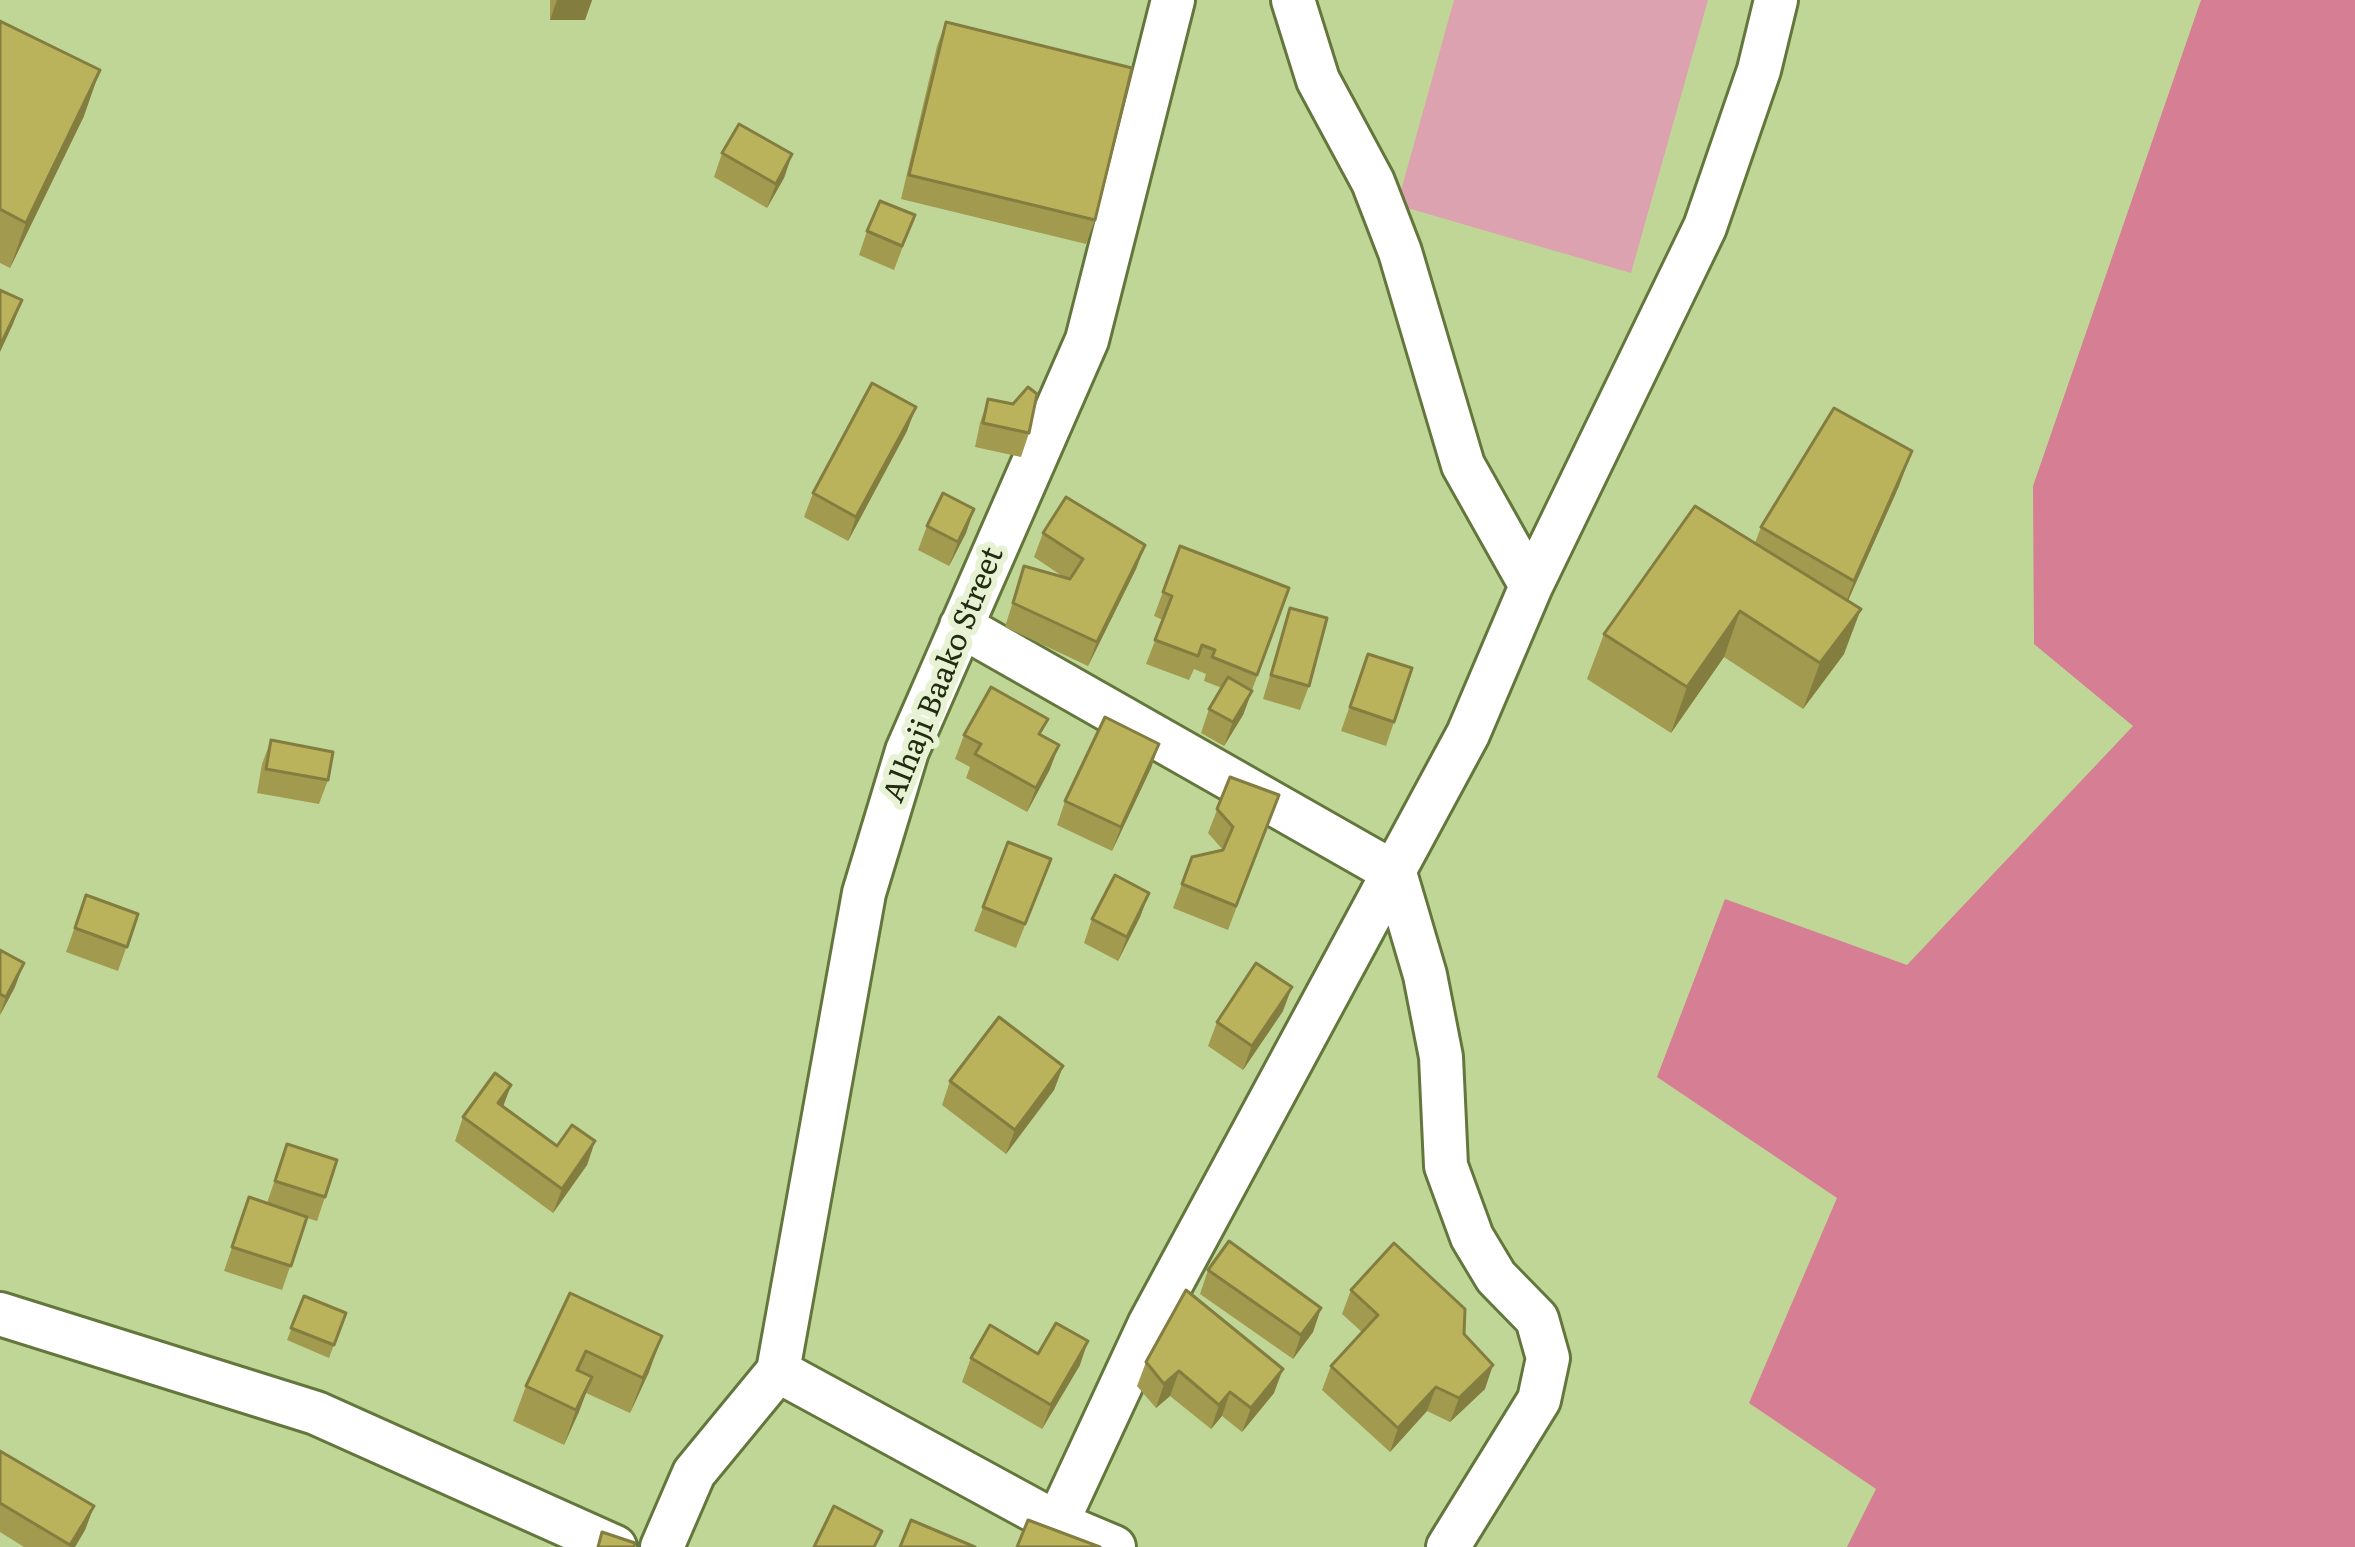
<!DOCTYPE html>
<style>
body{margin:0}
canvas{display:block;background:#c0d697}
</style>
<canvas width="2355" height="1547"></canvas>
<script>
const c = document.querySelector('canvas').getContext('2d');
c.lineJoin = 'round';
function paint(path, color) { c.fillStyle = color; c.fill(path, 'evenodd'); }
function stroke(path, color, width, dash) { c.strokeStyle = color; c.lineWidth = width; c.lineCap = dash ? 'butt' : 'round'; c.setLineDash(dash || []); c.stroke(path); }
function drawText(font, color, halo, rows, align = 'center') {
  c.font = font + ' Literata,serif'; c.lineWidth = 12; c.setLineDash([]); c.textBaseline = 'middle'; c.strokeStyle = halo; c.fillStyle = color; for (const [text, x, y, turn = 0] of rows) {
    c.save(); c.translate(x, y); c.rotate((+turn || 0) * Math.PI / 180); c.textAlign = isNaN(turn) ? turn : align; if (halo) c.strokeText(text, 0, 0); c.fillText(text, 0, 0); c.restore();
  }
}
paint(new Path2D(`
 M1454,0H1708L1631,273L1397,205Z`), '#dca2af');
paint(new Path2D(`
 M2201,0H2355V1547H1847L1876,1489L1749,1403L1837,1198L1657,1077L1725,899L1907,965L2133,726L2034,644L2033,486Z`), '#d57e94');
const street = new Path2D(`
 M1293,0L1318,80L1373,182L1400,252L1463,465L1531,586
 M961,626L1395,873L1425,975L1441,1057L1446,1166L1472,1237L1496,1277L1537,1319L1548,1358L1539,1400L1448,1547
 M0,1314L316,1413L615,1547
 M778,1371L1057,1523L1114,1547
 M1057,1523L1149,1325L1468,734L1531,586L1705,227L1759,70L1776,0
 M662,1547L694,1473L778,1371L864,893L907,751L1087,340L1173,0`);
stroke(street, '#63763b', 48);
stroke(street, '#fff', 42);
paint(new Path2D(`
 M550,0H592L585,20H550Z
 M0,21L84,116L10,268L0,263Z
 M946,22L1095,220L1086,244L901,199L937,46Z
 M722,153L792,154L784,178L767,208L714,177Z
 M915,215L894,270L859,255L867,231Z
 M988,399L1013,404L1029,433L1021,457L975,447L980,423Z
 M907,431L848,541L804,517L813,493Z
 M1899,486L1848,601L1844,654L1803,709L1724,657L1671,733L1587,679L1604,634L1755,543L1761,527Z
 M974,509L966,533L949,566L918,550L927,526Z
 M1043,533L1145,545L1136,569L1088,666L1005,627L1024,566L1065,578L1034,557Z
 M1180,546L1289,588L1243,715L1224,746L1201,733L1209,709L1222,688L1204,681L1206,674L1194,669L1189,680L1146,664L1163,620L1154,616Z
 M1290,608L1309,686L1300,710L1263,699Z
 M1368,654L1394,722L1386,746L1341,731Z
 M964,735L1050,769L1027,812L966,778L970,767L955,759Z
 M271,740L328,780L319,804L257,793L262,764Z
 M1159,744L1151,768L1112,851L1057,825L1065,801Z
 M1230,777L1279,795L1228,930L1173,908L1192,857L1223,850L1208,833Z
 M1008,842L1051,859L1016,948L974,931Z
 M1149,893L1140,917L1118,961L1084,943L1092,919Z
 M86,895L138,914L118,971L66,952Z
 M0,950L15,987L0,1015Z
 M1283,1011L1243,1070L1208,1046L1217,1022Z
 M1063,1066L1054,1090L1006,1154L942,1105L950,1081Z
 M511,1085L503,1107L557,1146L595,1141L587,1165L553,1213L455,1141L463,1117Z
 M287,1144L325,1197L317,1221L307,1218L282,1290L224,1271L249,1197L267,1203Z
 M1208,1270L1321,1308L1313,1332L1293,1359L1200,1294Z
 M1351,1290L1464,1334L1485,1389L1450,1422L1427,1411L1390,1452L1322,1390L1331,1366L1362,1332L1342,1314Z
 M570,1293L649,1372L630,1413L586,1393L564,1445L513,1421L526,1386Z
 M304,1296L346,1313L329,1358L287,1340Z
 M1038,1354L1080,1365L1042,1429L962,1382L971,1358Z
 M1146,1362L1274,1393L1242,1432L1222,1416L1211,1429L1170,1396L1156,1408L1137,1386Z
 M0,1451L94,1506L85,1530L75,1547H24L0,1532Z`), '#a19a4f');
paint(new Path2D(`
 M557,0H592L585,20H550Z
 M100,70L84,116L10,268L26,223Z
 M792,154L784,178L767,208L776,184Z
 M22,300L13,324L0,352V346Z
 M916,407L907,431L848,541L856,517Z
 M1912,451L1899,486L1841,616L1854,581Z
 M974,509L966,533L949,566L958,542Z
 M1145,545L1136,569L1088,666L1097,642Z
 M1861,609L1844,654L1803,709L1820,663Z
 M1740,611L1724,657L1671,733L1687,687Z
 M1252,691L1243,715L1224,746L1233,722Z
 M1159,744L1151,768L1112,851L1121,827Z
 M1059,745L1050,769L1027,812L1036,788Z
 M1149,893L1140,917L1118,961L1127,937Z
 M24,963L15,987L0,1015L6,997Z
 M1292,987L1283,1011L1243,1070L1252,1046Z
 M1063,1066L1054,1090L1006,1154L1015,1130Z
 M511,1085L502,1109L498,1103Z
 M595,1141L587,1165L553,1213L562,1189Z
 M1321,1308L1313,1332L1293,1359L1301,1335Z
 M662,1336L649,1372L630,1413L643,1378Z
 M1088,1341L1080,1365L1042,1429L1051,1405Z
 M1493,1365L1485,1389L1450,1422L1459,1398Z
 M1283,1369L1274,1393L1242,1432L1251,1408Z
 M1179,1371L1170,1396L1156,1408L1164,1384Z
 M592,1377L579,1412L564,1445L576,1410Z
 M1436,1387L1427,1411L1390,1452L1398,1428Z
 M1230,1392L1222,1416L1211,1429L1219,1405Z
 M94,1506L85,1530L75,1547H70Z`), '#837d40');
const building = new Path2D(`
 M0,21L100,70L26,223L0,209Z
 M946,22L1132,68L1095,220L909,175Z
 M739,124L792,154L776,184L722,153Z
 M880,201L915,215L902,246L867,231Z
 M0,290L22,300L0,346Z
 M872,383L916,407L856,517L813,493Z
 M1028,387L1037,394L1029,433L983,423L988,399L1013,404Z
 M1834,408L1912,451L1854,581L1761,527Z
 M943,493L974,509L958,542L927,526Z
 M1066,497L1145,545L1097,642L1013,603L1024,566L1070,579L1083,559L1043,533Z
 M1695,506L1861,609L1820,663L1740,611L1687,687L1604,634Z
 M1180,546L1289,588L1257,675L1212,657L1215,650L1202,645L1198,656L1155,640L1172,596L1163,592Z
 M1290,608L1327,618L1309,686L1271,675Z
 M1368,654L1412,668L1394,722L1350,707Z
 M1228,677L1252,691L1233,722L1209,709Z
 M991,687L1048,719L1039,734L1059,745L1036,788L975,754L981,744L964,735Z
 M1105,717L1159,744L1121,827L1065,801Z
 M271,740L333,752L328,780L266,769Z
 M1230,777L1279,795L1236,906L1182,884L1192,857L1223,850L1233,827L1217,809Z
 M1008,842L1051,859L1025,924L983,907Z
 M1115,875L1149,893L1127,937L1092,919Z
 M86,895L138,914L127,947L75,928Z
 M0,950L24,963L6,997L0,994Z
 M1256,963L1292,987L1252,1046L1217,1022Z
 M999,1017L1063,1066L1015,1130L950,1081Z
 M495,1073L511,1085L498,1103L557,1146L572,1125L595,1141L562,1189L463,1117Z
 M287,1144L337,1160L325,1197L275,1181Z
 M249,1197L307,1217L291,1266L232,1247Z
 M1229,1241L1321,1308L1301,1335L1208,1270Z
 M1394,1243L1465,1309L1464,1334L1493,1365L1459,1398L1436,1387L1398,1428L1331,1366L1378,1315L1351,1290Z
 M1186,1290L1283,1369L1251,1408L1230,1392L1219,1405L1179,1371L1164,1384L1146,1362Z
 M570,1293L662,1336L643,1378L586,1351L577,1370L592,1377L576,1410L526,1386Z
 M304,1296L346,1313L334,1345L291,1328Z
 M1056,1323L1088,1341L1051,1405L971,1358L990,1325L1038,1354Z
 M0,1451L94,1506L70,1545L0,1503Z
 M834,1506L882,1531L874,1547H814Z
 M911,1520L975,1547H900Z
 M1028,1520L1100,1547H1017Z
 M602,1532L635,1543L634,1547H598Z`);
paint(building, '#bbb35c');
stroke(building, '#837d40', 3);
drawText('30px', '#232b12', '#e6f2d3', [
 ["Alhaji Baako Street",944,675,-68]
]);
</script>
